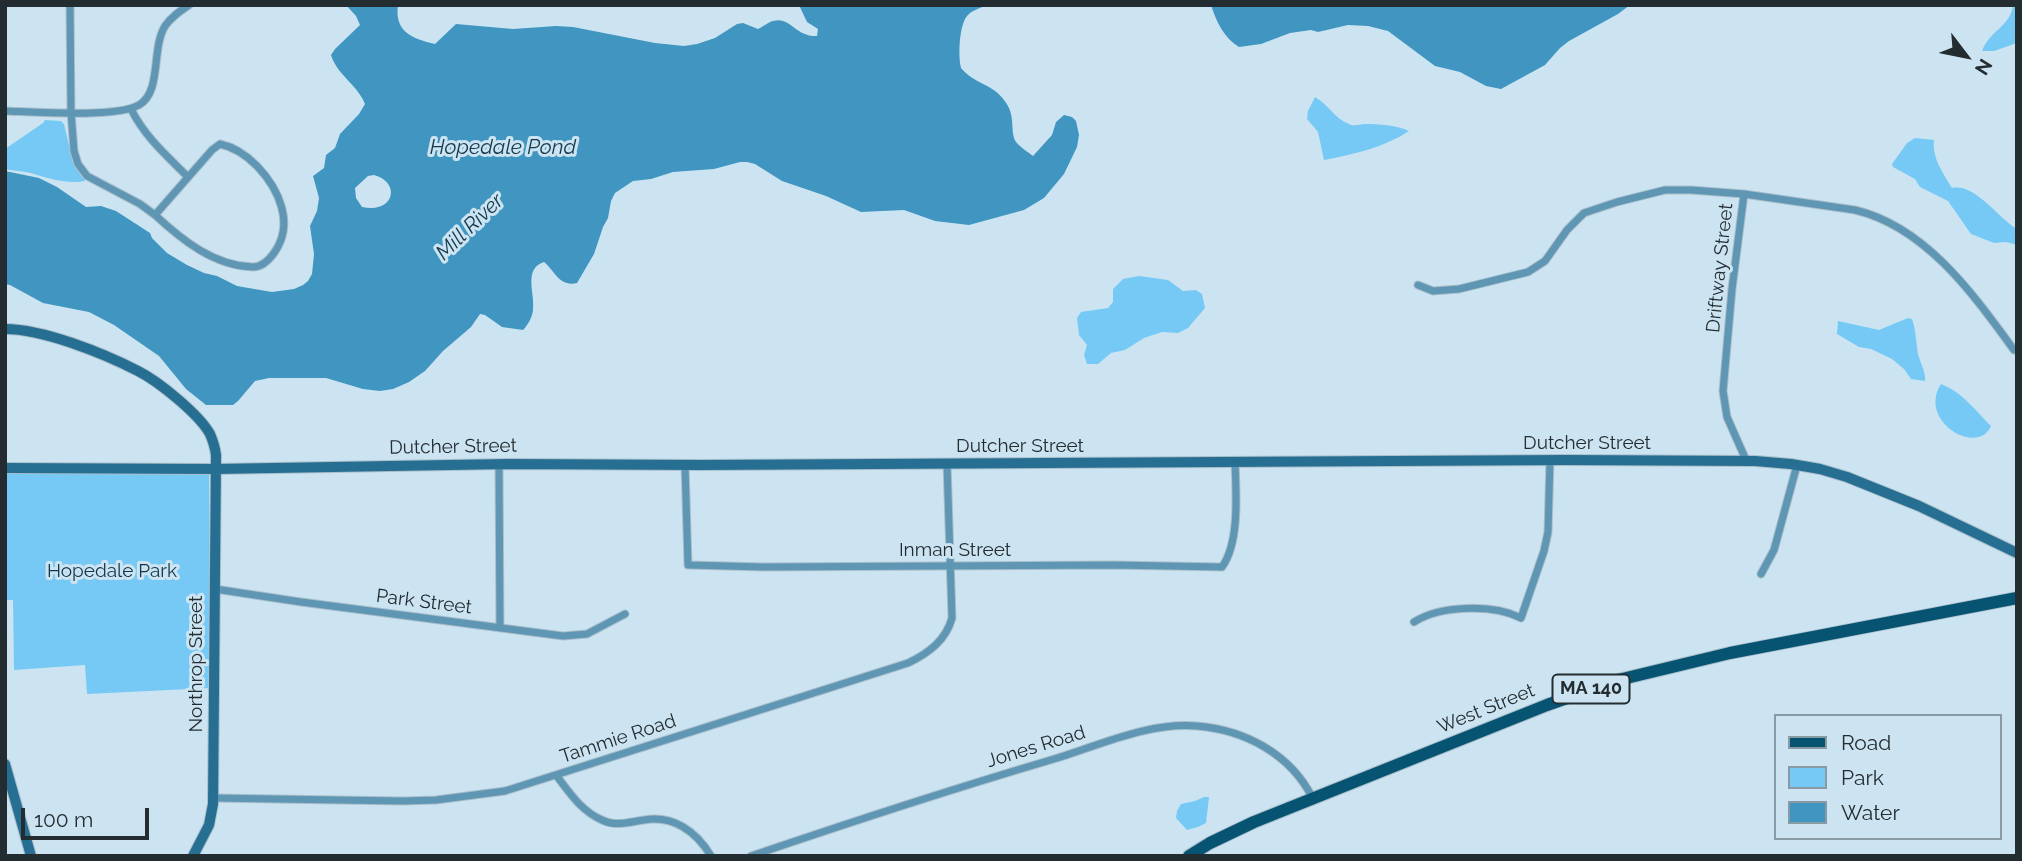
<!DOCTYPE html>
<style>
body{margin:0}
#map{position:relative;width:2022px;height:861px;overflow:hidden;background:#cce4f1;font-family:Raleway,sans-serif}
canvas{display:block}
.frame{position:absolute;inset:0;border:7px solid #232c31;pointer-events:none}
.legend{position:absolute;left:1774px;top:714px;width:228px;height:126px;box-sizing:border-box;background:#cce4f1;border:2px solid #889aa4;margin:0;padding:9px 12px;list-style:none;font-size:21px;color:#232c31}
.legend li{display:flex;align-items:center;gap:14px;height:35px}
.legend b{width:35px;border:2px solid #889aa4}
.north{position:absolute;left:1931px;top:21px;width:70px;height:70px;-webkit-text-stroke:5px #cce4f1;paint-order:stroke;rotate:122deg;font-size:19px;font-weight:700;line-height:28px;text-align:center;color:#232c31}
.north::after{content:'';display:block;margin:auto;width:24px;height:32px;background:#232c31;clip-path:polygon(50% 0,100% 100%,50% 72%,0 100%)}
.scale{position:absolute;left:21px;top:808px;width:128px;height:32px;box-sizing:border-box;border:4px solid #232c31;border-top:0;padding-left:9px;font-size:21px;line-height:24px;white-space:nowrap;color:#232c31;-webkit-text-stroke:5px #cce4f1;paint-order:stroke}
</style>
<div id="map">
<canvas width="2022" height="861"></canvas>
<div class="frame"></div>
<ul class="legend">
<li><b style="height:9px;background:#065372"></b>Road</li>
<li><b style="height:19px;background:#76c9f5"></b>Park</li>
<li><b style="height:19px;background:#4096c1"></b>Water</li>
</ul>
<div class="north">N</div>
<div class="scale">100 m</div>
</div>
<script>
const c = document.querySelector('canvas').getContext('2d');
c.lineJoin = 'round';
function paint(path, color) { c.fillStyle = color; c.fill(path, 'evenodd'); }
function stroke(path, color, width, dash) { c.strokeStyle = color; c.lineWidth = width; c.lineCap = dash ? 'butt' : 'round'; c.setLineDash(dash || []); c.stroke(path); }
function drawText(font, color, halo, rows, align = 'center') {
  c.font = font + ' Raleway,sans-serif'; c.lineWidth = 6; c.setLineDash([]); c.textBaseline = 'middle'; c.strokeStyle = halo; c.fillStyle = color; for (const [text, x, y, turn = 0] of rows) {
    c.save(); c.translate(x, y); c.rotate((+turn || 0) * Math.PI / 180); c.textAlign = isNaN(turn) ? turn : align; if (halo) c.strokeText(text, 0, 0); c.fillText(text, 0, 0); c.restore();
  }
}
paint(new Path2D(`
 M2013,5H2017V43L1994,51H1982C1989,31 2011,26 2013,5Z
 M1315,97C1329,105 1334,118 1349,124C1355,127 1359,124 1365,124C1379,124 1397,125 1409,131C1385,147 1352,155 1324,160L1318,132L1307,119L1308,111Z
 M45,120L61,121L64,124L73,162L85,181C68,184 50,179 34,174C25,171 15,171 5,169V149L43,123Z
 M1915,138L1934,140C1932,158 1943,173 1952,188C1975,183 1998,218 2017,229V245L2006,242L1994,243L1971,234L1948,201L1920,187L1915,179L1893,167L1892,164L1907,143Z
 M1139,276L1168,280L1183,291L1196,290L1202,294L1205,308L1188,328L1178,333L1162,332L1144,338L1125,350L1111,353L1098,364H1087L1084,355L1087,345L1079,335L1077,318L1081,312L1108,308L1113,302V289L1123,279Z
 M1908,318L1912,319C1916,330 1916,342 1918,354C1920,363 1926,371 1925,381L1911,379L1904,369L1892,359L1871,349L1859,347L1837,334L1838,321L1879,330Z
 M1941,384C1962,392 1976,411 1991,426C1978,457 1917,421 1941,384Z
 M5,474H209L210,688L87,694L85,665L14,670L13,600H5Z
 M1204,797H1209L1206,823L1198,827L1187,830L1176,818L1177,811L1181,804L1195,801Z`), '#76c9f5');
paint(new Path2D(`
 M346,5H398C394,32 413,39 435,44L456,24L513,29L556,26L573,27L655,43L684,46L697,44L715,38L737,24L743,23L758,29C763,27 768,22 773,21C791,16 795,37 817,36L818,29L807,22L799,5H987C980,8 971,11 967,16C959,26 958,56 961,68C974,84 993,84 1004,100C1017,116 1009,130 1016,142C1020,147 1028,152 1033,156L1052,135L1056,122L1064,115L1072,117L1076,121L1079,135L1077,147L1064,174L1044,198L1024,210L969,225L935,221L904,210L861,212L826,196L782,181L755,164L747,162H740L714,169L673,172L651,179L633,181L615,193L611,201L608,218L603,227L594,254L577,283C559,287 555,271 544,262C523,269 535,293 533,309C533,316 528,325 523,330L502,327L485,315L480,314L471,327L443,351L425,371L409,382L393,389L380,391L363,389L326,378H269L255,381L238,401L233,405H206L186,389L159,356L114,325L89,312L43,303L10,285L5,284V171L39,178L57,187L86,207L101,206L116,211L150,233L152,238L167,253L187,265L204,273L217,276L237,286L272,292L294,289L303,285L308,281L312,274L314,254L310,226L317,211L319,198L313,176L324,168L326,155L335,148L340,134L359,114L365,104C358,85 337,75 331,55L335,49L360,25L356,16ZM374,175C401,182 395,214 362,207L356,198L355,188L368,176Z
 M1211,5H1630L1618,14L1569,41L1560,48L1545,65L1501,89L1486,86L1460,72L1435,66L1388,31L1368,26L1348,25L1318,32L1311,30L1290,33L1261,44L1239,47C1224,38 1216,21 1211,5Z`), '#4096c1');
const street = new Path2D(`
 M70,5L71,112L74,151L78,164L87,176L140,204L155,215L212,150L220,144C234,147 247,156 257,166C279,189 295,224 274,253C269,260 262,267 253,267C214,266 182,240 155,215
 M131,109C145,137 166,155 188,177
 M5,111C34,112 117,118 139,105C162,92 151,49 165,26C171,17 180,11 189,5
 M1418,285L1433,291L1459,289L1528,272L1545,261L1567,230L1584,213L1617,202L1665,190H1691L1744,194
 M1746,460L1727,417L1723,391L1732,289L1744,194L1855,210C1926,227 1973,294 2014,350
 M499,464L500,628
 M685,465L688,565L764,567L1114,565L1222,567C1240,542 1236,492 1235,462
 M1761,574L1774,550L1797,465
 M215,589L301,602L563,636L587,634L625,614
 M1414,622C1441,605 1493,604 1521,618L1544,551L1548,532L1550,460
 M556,775C569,792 581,811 602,820C616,827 629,822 644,820C673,815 696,831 711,856
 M213,798L403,801L436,800L505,791L908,663C929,653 946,640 952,618L947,464
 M751,856C851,822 952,789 1054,759C1100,745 1148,722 1197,726C1245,730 1291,754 1313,799`);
const secondary = new Path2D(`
 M5,329C43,329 103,353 138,371C158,381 199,414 210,434C213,441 215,447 216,455L213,804L209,825L193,856
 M5,468L215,469L508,464L701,465L1566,460L1755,461L1791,464L1820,469L1847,477L1919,506L2017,553
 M5,764L31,856`);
const primary = new Path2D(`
 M1189,856L1210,843L1254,822L1547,705L1618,680L1730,653L2017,598`);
stroke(street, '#aabfcb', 9);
stroke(secondary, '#aabfcb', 12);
stroke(primary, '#aabfcb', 14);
stroke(street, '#5e96b4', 7);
stroke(secondary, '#266f92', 10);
stroke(primary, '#065372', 12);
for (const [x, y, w] of [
 [1591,689,77]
]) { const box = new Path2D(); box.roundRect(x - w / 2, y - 14.5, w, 29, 5); c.fillStyle = '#cce4f1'; c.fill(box); stroke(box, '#232c31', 2); }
drawText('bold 18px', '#232c31', null, [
 ["MA 140",1591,689]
]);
drawText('19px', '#232c31', '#cce4f1', [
 ["Driftway Street",1720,268,-84],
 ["Dutcher Street",1587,443],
 ["Dutcher Street",1020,446],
 ["Dutcher Street",453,447,-1],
 ["Inman Street",955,550],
 ["Park Street",424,602,7],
 ["Northrop Street",196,664,-90],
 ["West Street",1486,709,-22],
 ["Tammie Road",618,739,-18],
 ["Jones Road",1036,747,-17]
]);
drawText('19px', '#12384b', '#cce4f1', [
 ["Hopedale Park",112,571]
]);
drawText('italic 21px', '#143a4c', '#cce4f1', [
 ["Hopedale Pond",503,148],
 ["Mill River",470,227,-44]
]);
</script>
